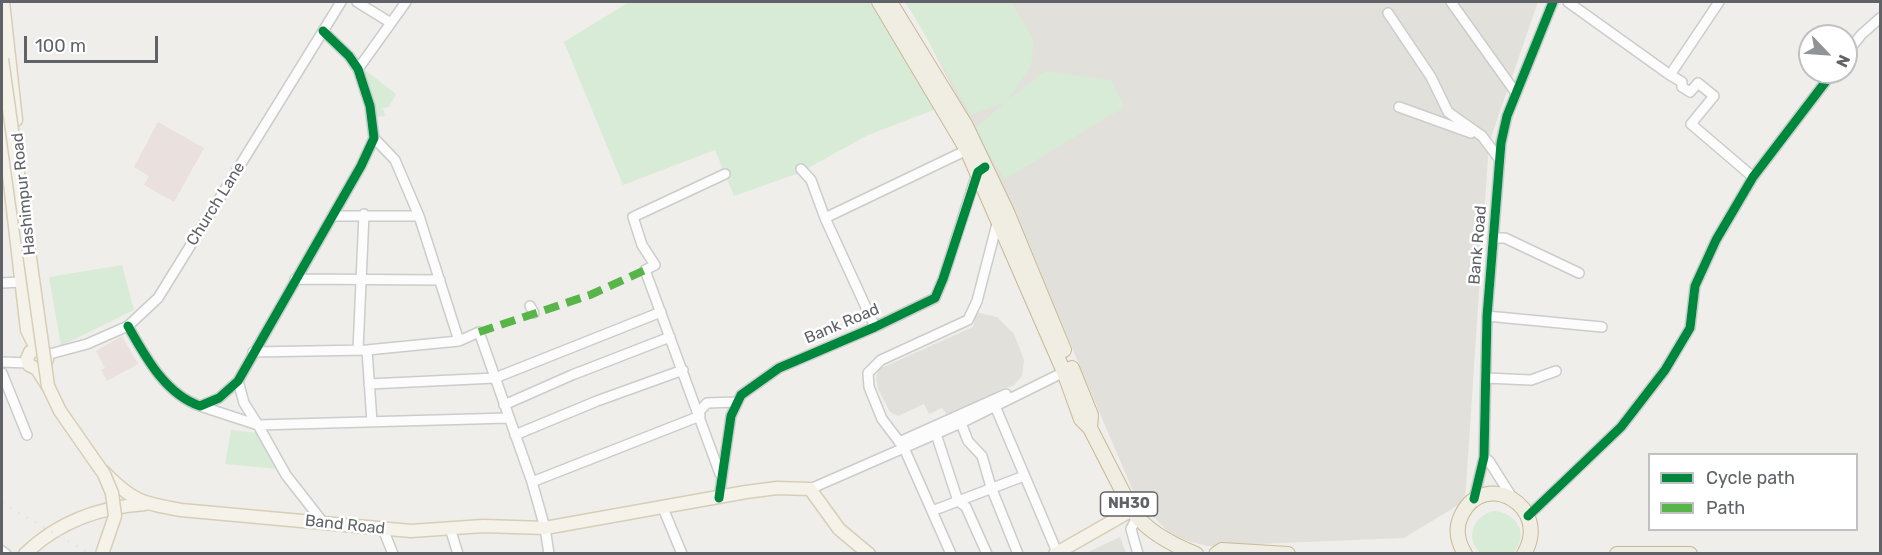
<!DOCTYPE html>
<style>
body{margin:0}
#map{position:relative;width:1882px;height:555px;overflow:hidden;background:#efeeea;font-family:Rubik,sans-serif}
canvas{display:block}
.frame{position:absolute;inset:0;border:3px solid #5f6368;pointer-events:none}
.legend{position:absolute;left:1648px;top:453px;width:210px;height:78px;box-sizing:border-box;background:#fff;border:2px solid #bfc1c3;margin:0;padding:8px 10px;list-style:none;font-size:18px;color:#5f6368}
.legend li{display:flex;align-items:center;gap:12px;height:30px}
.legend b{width:30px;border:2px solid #bfc1c3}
.north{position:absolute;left:1798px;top:24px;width:60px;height:60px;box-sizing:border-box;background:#fff;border:2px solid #bfc1c3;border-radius:50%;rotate:115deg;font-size:16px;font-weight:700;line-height:24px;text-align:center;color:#5f6368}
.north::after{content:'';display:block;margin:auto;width:21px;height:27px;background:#919496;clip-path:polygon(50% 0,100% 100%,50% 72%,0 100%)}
.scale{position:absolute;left:24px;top:36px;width:134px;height:27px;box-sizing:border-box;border:3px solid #5f6368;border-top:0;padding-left:8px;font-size:18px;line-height:21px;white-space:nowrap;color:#5f6368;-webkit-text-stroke:4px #fff;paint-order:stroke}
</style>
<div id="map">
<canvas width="1882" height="555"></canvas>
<div class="frame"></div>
<ul class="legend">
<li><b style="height:8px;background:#00873e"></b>Cycle path</li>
<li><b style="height:8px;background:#58b549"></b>Path</li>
</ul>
<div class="north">N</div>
<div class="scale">100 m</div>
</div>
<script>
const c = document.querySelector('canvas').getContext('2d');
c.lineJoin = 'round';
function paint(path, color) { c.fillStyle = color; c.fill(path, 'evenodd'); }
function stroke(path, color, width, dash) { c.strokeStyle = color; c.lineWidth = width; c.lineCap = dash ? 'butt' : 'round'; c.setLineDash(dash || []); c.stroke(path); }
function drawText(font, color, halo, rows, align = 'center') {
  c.font = font + ' Rubik,sans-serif'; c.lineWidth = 5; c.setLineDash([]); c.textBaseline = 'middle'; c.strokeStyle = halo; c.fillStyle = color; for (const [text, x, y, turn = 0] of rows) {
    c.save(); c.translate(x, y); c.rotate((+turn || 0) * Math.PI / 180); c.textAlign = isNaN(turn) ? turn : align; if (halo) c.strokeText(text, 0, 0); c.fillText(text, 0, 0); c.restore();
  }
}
paint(new Path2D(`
 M905,2H1538L1489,143L1465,501L1404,538L1207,546L1173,537L1136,498L1009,200L921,26Z
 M976,312L997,317L1014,334L1024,360L1022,376L1013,386L1000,389L993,397L969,405L949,417L942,408L929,414L924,404L898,416L890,412L878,389L876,378L879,369L973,327Z
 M1120,537L1126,553H1086Z`), '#e2e0da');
paint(new Path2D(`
 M158,122L204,148L174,202L144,185L149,176L134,167Z
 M122,336L138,364L107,381L101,370L105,368L96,351Z`), '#eae0de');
paint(new Path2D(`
 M629,2H879L939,108L868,135L799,173L734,196L715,150L623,185L564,42Z
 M906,2H1011L1034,40L1031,66L1007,101L1045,71L1111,80L1124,107L1005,179L973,130L1006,102L971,115Z
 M365,70L396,94L389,107L383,108L385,116L378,117Z
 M122,265L134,310L61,346L49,277Z
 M231,430L257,433L278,469L225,464Z
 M1493,511C1517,512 1530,535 1513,553H1480C1465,537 1473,517 1493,511Z`), '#d8ebd6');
const minor = new Path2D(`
 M357,2L391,23
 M1451,2L1516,93
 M1568,2L1670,75L1719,2
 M1388,13L1431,77L1448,112L1482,136L1500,160
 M1846,54L1861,35L1880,18
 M358,69L406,2
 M1670,75L1682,82V87L1690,92L1698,83L1714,96L1691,124L1753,177
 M1399,107L1471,133
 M374,138L395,160L419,216L459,341
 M801,169L811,180L825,218L875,327
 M332,216H419
 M825,218L967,150
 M1494,238H1505L1579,273
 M295,279L440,280
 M2,283L21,282
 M530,306L534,313
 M1487,316L1602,327
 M128,326C145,356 165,394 200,406L219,398L238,381L361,166L374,138L370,106L358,69L349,56L323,31
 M358,350L364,214
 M367,350L372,422
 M253,352L367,350L459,341L479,332L532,482L545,528L549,554
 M46,355L87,344L128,326L158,298L341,2
 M2,362L28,363
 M2,373L27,435
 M1486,378L1531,380L1556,371
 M238,381L244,403L258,425L508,418
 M369,384L495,378L661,312
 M504,405L572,375L670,337
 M200,406L258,425L286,475L322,521
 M995,406L1057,552
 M698,413L707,403L736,402
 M961,423L968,441L982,456L991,487L1018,554
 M936,434L958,501L966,507L987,554
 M515,435L597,401L683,370
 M899,442L1006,394
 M1484,457L1489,461L1513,499
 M720,474L645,270L655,265L642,245L633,217L725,174
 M532,482L700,416
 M810,489L961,423L1064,372
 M719,498L731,416L741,395L779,368L875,327L935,298L943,279L977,173
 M1474,499L1484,457L1487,316L1501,143L1507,116L1553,2
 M663,508L682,554
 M932,511L1024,476
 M1528,516L1621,427L1665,370L1690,328L1695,286L1716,240L1753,177L1833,72
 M1137,517L1131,529L1138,554
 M450,528L458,554
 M383,529L393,554
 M2,551L6,554
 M951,554L904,448L882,419L869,387L868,373L881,360L968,320L977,301L998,220`);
const major = new Path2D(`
 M3,2L16,120
 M2,114L27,330L37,350L45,353L47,359L45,365L37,369L29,365L27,359L30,352L37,350
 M37,369L49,388
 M104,472C132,501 142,503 181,510L411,531L483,526L545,528L746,492L777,488L810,489L839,529L869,554
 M25,554C58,522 99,507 145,504
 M1055,554L1132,510`);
const highway = new Path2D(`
 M879,2L967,150L1064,372L1081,419L1090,428L1132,510C1146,531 1173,545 1196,554
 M890,2L966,126L1007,212L1064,350
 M1072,368L1091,415L1090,428
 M1216,554L1222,550L1288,554
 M1465,554C1457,541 1455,527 1462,514C1485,469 1552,506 1524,554
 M1617,554H1690`);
stroke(minor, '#cbcccc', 12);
stroke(major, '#d7ceb8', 15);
stroke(highway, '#c8b996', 16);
stroke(minor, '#fdfcfc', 9);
stroke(major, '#f4f2e9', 12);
stroke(highway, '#f0ede3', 14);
stroke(new Path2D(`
 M2,503L90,554`), '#e4e4e4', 3, [1.5, 8]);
const majorBridge = new Path2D(`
 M2,59L48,386L60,411L104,474L112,493L115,516L102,554`);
stroke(majorBridge, '#d7ceb8', 15, []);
stroke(majorBridge, '#f4f2e9', 12);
stroke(new Path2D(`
 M479,332L590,295L645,270`), '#58b549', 8, [15, 8]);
stroke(new Path2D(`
 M128,326C145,356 165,394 200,406L219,398L238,381L361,166L374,138L370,106L358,69L349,56L323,31
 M719,498L731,416L741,395L779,368L875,327L935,298L943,279L978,172L985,167
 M1474,499L1484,457L1487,316L1501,143L1507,116L1553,2
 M1528,516L1621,427L1665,370L1690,328L1695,286L1716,240L1753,177L1833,72`), '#00873e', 9);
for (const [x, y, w] of [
 [1129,504,57]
]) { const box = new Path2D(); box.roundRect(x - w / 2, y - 12, w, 24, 4.5); c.fillStyle = '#fff'; c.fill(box); stroke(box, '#5f6368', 1.5); }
drawText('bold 15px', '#5f6368', null, [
 ["NH30",1129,504]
]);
drawText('16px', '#5f6368', '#fff', [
 ["Hashimpur Road",24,194,-96],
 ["Church Lane",216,204,-58],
 ["Bank Road",1478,245,-85],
 ["Bank Road",842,324,-23],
 ["Band Road",345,525,6]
]);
</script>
